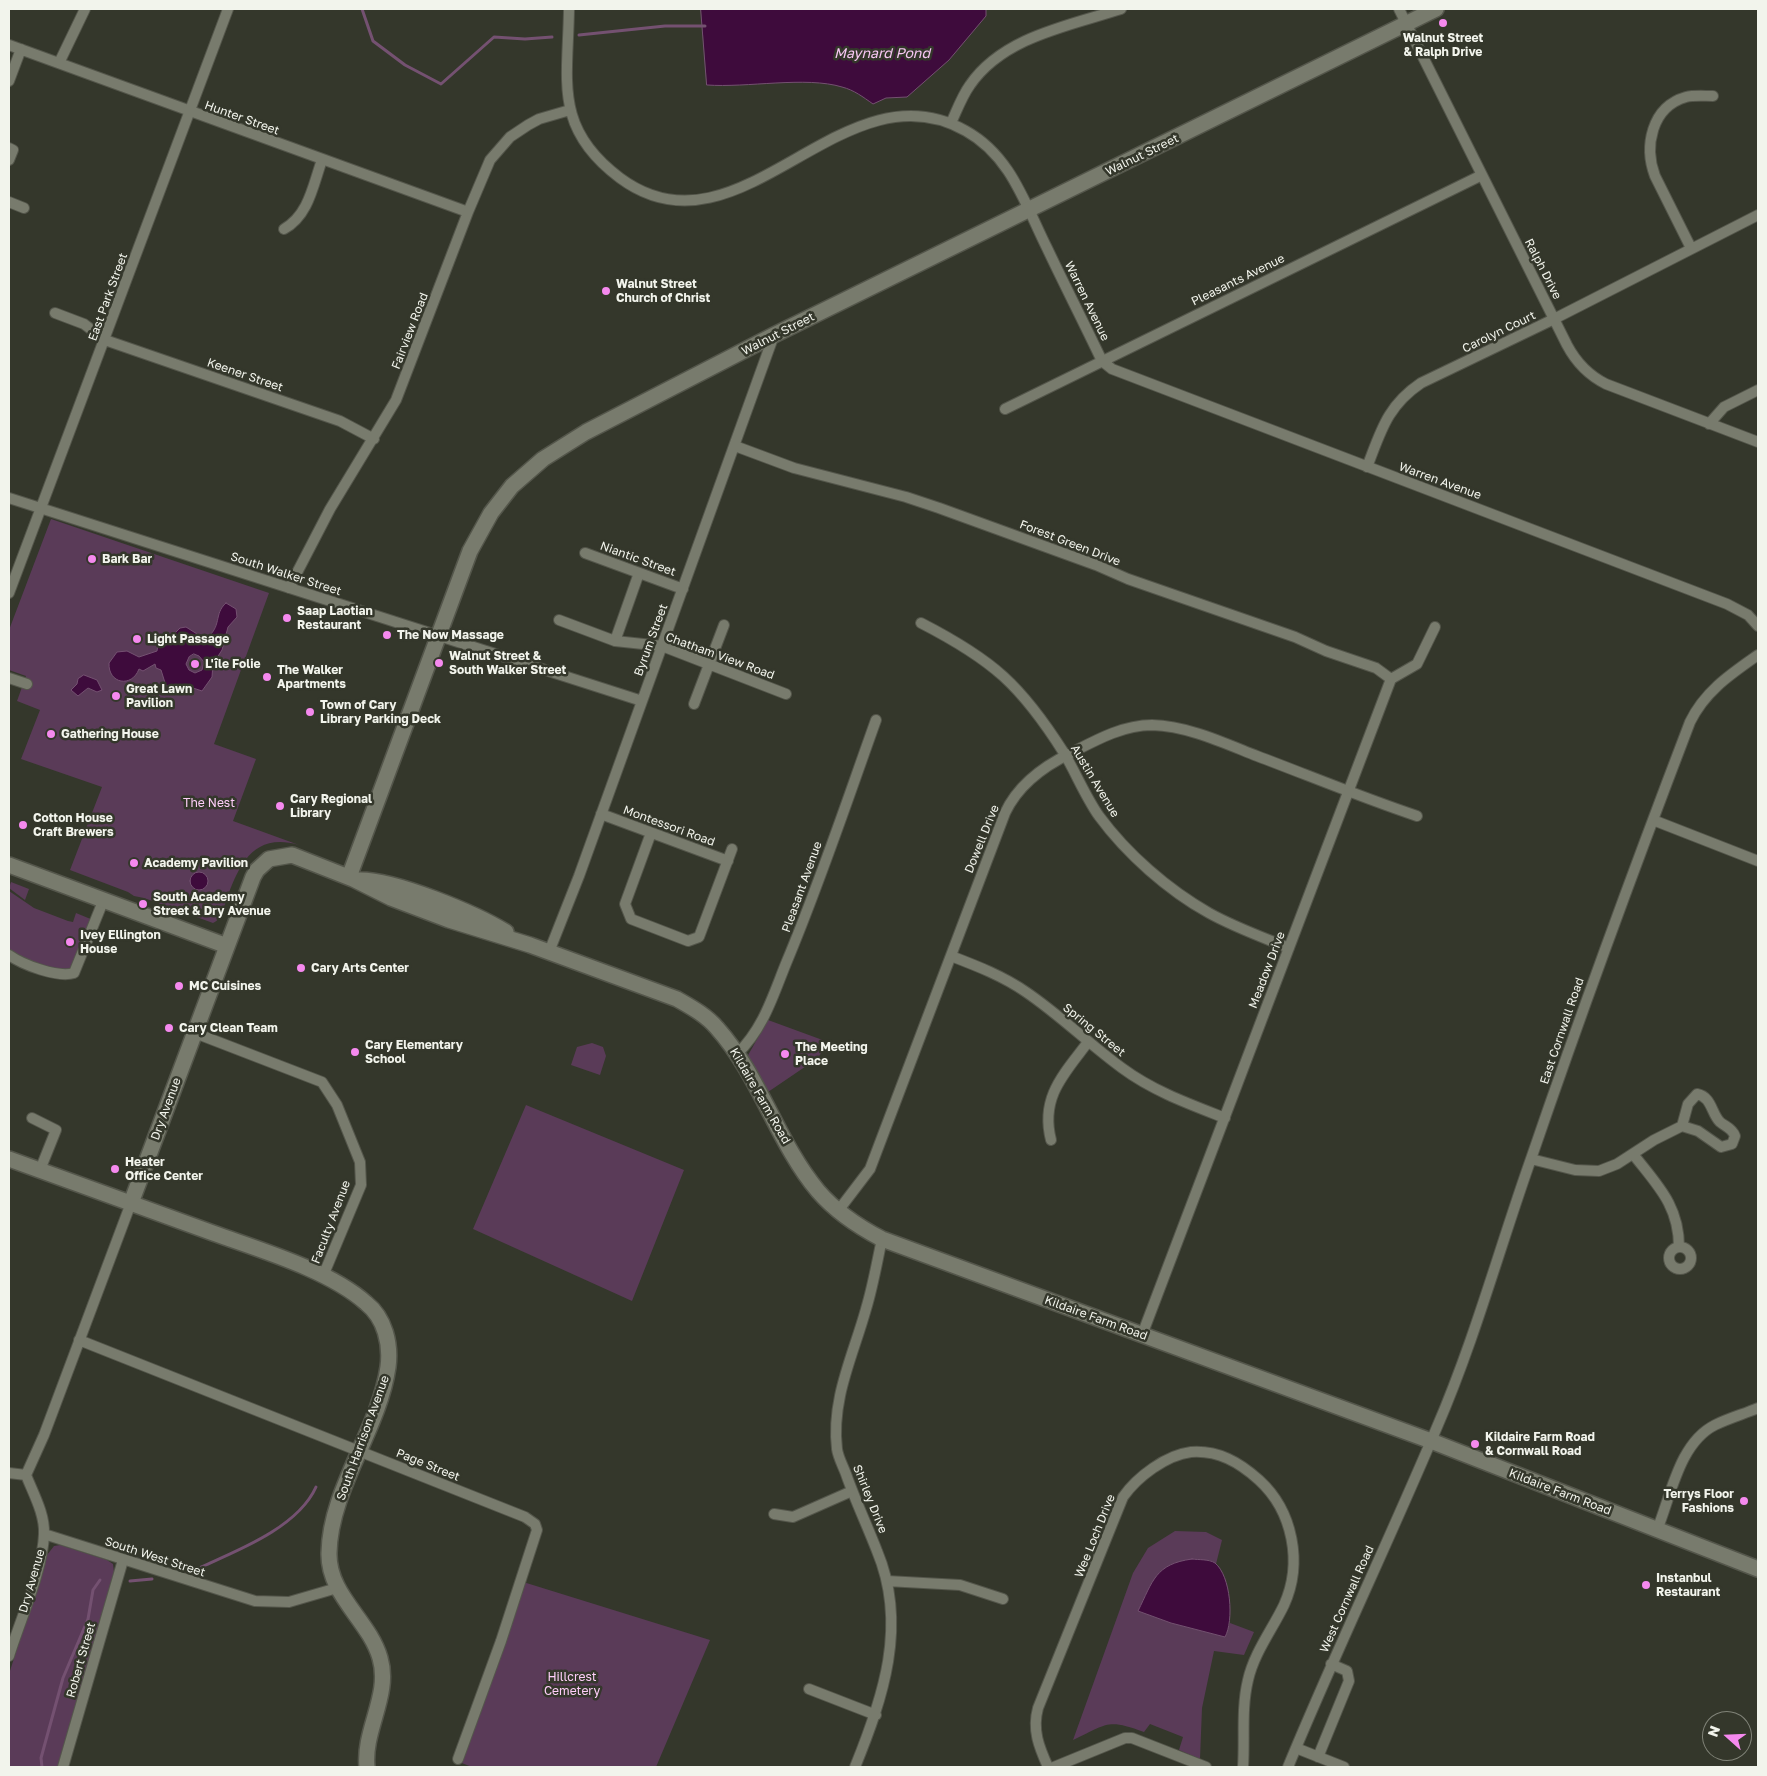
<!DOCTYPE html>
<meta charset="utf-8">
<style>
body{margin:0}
#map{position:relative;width:1767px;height:1776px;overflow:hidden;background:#34372b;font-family:"Golos Text",sans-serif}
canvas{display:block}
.frame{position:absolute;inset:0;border:10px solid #f2f4ec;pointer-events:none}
.north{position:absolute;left:1702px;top:1711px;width:50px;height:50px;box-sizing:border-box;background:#34372b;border:1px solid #808378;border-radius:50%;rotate:290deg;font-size:14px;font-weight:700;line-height:20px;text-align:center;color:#f2f4ec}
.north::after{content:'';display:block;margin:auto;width:18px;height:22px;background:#f589ee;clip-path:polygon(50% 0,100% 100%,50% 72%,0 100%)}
</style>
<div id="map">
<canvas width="1767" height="1776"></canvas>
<div class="frame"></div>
<div class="north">N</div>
</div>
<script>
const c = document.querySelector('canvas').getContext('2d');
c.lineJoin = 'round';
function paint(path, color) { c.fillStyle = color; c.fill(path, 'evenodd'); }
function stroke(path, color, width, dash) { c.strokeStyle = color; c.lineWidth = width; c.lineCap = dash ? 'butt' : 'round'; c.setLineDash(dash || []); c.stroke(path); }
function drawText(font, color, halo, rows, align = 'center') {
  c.font = font + ' "Golos Text",sans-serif'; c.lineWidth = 5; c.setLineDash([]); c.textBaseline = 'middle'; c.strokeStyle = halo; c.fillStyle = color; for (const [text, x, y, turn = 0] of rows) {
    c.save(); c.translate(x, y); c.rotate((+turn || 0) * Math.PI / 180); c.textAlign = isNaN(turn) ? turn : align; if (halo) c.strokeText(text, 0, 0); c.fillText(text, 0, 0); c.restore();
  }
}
paint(new Path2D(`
 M51,519L269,593L214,744L256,759L233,821L299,845C253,832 239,865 226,901C223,910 222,919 213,923L144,898L134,896L128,892L70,870L102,787L21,759L40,710L17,701L26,676L9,670V630Z
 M11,882L29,889L25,900L9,888Z
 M9,891L34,908L68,921L73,922L76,913L93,920L69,972L31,963L9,949Z
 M768,1020L828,1042L818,1058L768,1092L747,1057Z
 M592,1043L603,1047L606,1056L600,1075L571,1065L577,1047Z
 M526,1105L684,1170L632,1301L473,1229Z
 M1175,1531L1206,1532L1222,1540L1216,1564L1209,1560L1138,1611L1171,1623L1225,1637L1230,1623L1254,1632L1244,1655L1214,1651L1202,1708L1200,1759L1179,1750L1183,1737L1150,1724L1144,1732C1107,1718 1107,1724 1073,1740L1133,1573L1148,1548Z
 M60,1545L107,1560L113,1564L114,1572L59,1767H9V1674L47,1555L54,1546Z
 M520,1581L710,1640L656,1767H472L454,1760Z`), '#5a3b58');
const water = new Path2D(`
 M701,9H986V16L949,60L907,97L886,98L873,104C863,97 854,90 842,87C806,76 747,88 707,85Z
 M226,603L236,609L237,617L228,627L222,650L213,664L212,677L202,691L187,686L181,688L166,686L161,670L156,668L155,664L143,671L139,669C132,688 108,684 109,663L117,652L127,651L139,657L157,651L159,637L175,633L180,628L186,627L205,639C223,627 213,614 226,603ZM194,654L199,656L204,662L202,670L195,673L189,670L186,664L189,657Z
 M84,675L97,680L102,690L97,692L88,688L78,696L71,690L77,684L78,679Z
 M190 881a9 9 0 1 1 18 0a9 9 0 1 1-18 0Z
 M1192,1559C1199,1560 1209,1559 1215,1563C1231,1576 1234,1621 1225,1637L1171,1623L1138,1611C1153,1581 1155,1564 1192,1559Z`);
paint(water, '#3e0b3c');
stroke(water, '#745171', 1);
stroke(new Path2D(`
 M362,9L373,41L405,65L441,84L494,37L525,39L552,37
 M579,35L665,26H705
 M201,1567C239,1550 298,1527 316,1487
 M130,1581L152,1579
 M42,1767L41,1758L63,1678L88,1619L93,1590L100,1580`), '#745171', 3);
const street = new Path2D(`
 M569,9C568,81 553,128 620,178C740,267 842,60 966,131C1011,156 1025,204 1047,248C1065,286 1084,323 1102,361L1112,369L1727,604L1748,615L1758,626
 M1399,9L1567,345C1576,362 1588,375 1606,384L1758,442
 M9,45L468,212
 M59,63L85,9
 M9,81L21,49
 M951,123C957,110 962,96 970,85C1003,37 1068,26 1121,9
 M9,148L13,150L9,160
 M9,202L24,208
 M284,229C309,215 313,185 322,160
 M1691,248L1655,176C1644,147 1651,107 1686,97C1694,95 1704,96 1713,96
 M55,313L84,324L105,340L340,421L374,439
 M1005,409L1482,175
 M1709,424L1724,407L1758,390
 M735,446L794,468L906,497L939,508L1096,565L1128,579L1295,637L1326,651L1376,668L1391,679
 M1367,467C1381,431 1387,406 1421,383L1554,319L1758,215
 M9,498L642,701
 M585,553L683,589
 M289,588L330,509L396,400L468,212L490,160L510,137L528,125L539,119L570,110
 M9,593L228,9
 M559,620L615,641L662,646L786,694
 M921,623C993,660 1021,685 1064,753C1076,773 1085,796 1099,816C1127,854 1168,890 1209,913C1234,927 1262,937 1289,948
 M615,641L639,573
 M9,678L27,684
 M694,704L724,625
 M601,814L728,861
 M1653,820L1758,861
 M651,833L625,904L631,919L688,941L699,937L732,849
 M549,952L579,876L774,335
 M9,955C23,965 58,978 74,973L104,899
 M951,956C977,966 1003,976 1026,992C1060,1015 1089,1044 1122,1068C1153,1091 1189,1104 1225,1118
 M195,1033L322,1082L337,1105L360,1162L361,1185L323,1276
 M737,1054C764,1028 773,995 787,961C820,882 847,801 876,720
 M32,1118L56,1130L40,1170
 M1051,1140C1040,1097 1064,1074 1088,1042
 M1633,1154C1657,1185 1679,1205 1679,1247
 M1531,1159L1575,1170L1599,1171L1617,1164L1654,1140L1682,1126L1688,1104L1697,1094C1712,1097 1711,1113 1720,1122C1726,1127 1732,1128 1735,1136L1732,1144L1721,1147L1698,1131L1682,1126
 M838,1211L870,1169L1005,813C1018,785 1044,766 1071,753C1096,740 1123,725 1152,725C1188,726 1224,743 1257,756C1310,776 1363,798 1417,816
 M1669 1258a11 11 0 1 1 22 0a11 11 0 1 1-22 0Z
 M1142,1335L1391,679L1417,664L1435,627
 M79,1340L525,1517L535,1524L537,1530L501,1641L458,1759
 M9,1473L26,1475
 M26,1475L44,1435L131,1203
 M774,1514L793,1517L852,1491
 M1657,1530C1671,1496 1679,1443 1715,1425C1729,1418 1744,1414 1758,1408
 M44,1534L255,1601L289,1602L337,1588
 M887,1581L960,1585L1003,1599
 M9,1656C20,1620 43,1570 44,1534C45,1514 33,1493 26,1475
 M809,1689L876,1715
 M1296,1748L1344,1767
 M1318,1757L1349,1681L1347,1671L1331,1664
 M63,1767L123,1560
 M855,1767C883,1698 908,1625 877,1551C867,1525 855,1500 846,1474C843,1466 838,1457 837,1449C831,1399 853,1356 866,1309C873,1286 877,1262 882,1239
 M1048,1767C1039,1747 1032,1730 1038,1708L1123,1497C1137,1477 1166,1455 1191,1452C1218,1450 1239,1462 1259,1480C1293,1511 1303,1563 1284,1605C1272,1630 1254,1653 1248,1680C1241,1709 1245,1739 1243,1767
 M1054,1767L1125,1738H1132L1206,1767
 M1288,1767C1335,1653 1389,1541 1437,1427C1475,1339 1500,1246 1532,1156C1582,1010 1635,866 1690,722C1705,691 1731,674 1758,655`);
const secondary = new Path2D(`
 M9,865L227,946
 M349,877L470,551L491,513L512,486L543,459L586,432L774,335L1436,9
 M360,880C396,880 475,913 506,932
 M9,1159C77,1184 145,1208 213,1233C260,1250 329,1270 366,1303C385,1318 391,1344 388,1367C379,1430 330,1489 329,1553C328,1595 369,1620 380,1658C391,1695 363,1730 367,1767
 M131,1203L253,877L257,870L269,859L292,855L353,879L391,898L449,920L530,945L677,999C691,1007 706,1015 717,1028C760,1076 777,1142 818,1191C836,1212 857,1226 882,1239L1431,1441L1758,1569`);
stroke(street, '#54564b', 12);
stroke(secondary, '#54564b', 18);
stroke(street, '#787b6d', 10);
stroke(secondary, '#787b6d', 15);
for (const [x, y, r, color] of [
 [1443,23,5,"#f589ee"],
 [606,291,5,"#f589ee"],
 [92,559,5,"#f589ee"],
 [287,618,5,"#f589ee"],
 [387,635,5,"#f589ee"],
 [137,639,5,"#f589ee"],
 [439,663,5,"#f589ee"],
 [195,664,5,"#f589ee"],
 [267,677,5,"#f589ee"],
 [116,696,5,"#f589ee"],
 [310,712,5,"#f589ee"],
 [51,734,5,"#f589ee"],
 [280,806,5,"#f589ee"],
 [23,825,5,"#f589ee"],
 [134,863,5,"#f589ee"],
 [143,904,5,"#f589ee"],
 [70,942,5,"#f589ee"],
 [301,968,5,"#f589ee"],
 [179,986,5,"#f589ee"],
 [169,1028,5,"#f589ee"],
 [355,1052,5,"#f589ee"],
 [785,1054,5,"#f589ee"],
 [115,1169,5,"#f589ee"],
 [1475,1444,5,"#f589ee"],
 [1744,1501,5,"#f589ee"],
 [1646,1585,5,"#f589ee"]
]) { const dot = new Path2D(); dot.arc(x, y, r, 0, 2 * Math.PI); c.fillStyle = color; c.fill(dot); stroke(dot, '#34372b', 2); }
drawText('bold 12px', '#f2f4ec', '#34372b', [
 ["Walnut Street",1443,38,"center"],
 ["& Ralph Drive",1443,52,"center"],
 ["Walnut Street",616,284],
 ["Church of Christ",616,298],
 ["Bark Bar",102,559],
 ["Saap Laotian",297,611],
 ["Restaurant",297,625],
 ["The Now Massage",397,635],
 ["Light Passage",147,639],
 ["Walnut Street &",449,656],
 ["South Walker Street",449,670],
 ["L'île Folie",205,664],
 ["The Walker",277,670],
 ["Apartments",277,684],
 ["Great Lawn",126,689],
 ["Pavilion",126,703],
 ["Town of Cary",320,705],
 ["Library Parking Deck",320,719],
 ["Gathering House",61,734],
 ["Cary Regional",290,799],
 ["Library",290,813],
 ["Cotton House",33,818],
 ["Craft Brewers",33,832],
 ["Academy Pavilion",144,863],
 ["South Academy",153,897],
 ["Street & Dry Avenue",153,911],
 ["Ivey Ellington",80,935],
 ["House",80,949],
 ["Cary Arts Center",311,968],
 ["MC Cuisines",189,986],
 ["Cary Clean Team",179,1028],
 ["Cary Elementary",365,1045],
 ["School",365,1059],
 ["The Meeting",795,1047],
 ["Place",795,1061],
 ["Heater",125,1162],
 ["Office Center",125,1176],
 ["Kildaire Farm Road",1485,1437],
 ["& Cornwall Road",1485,1451],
 ["Terrys Floor",1734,1494,"right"],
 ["Fashions",1734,1508,"right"],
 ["Instanbul",1656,1578],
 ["Restaurant",1656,1592]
], 'left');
drawText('12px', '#f2f4ec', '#34372b', [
 ["Hunter Street",242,118,20],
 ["Walnut Street",1142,155,-26],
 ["Ralph Drive",1543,269,63],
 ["Pleasants Avenue",1238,280,-26],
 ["East Park Street",108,297,-70],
 ["Warren Avenue",1087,301,64],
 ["Fairview Road",410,331,-69],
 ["Carolyn Court",1499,332,-26],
 ["Walnut Street",778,334,-27],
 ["Keener Street",245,375,19],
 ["Warren Avenue",1440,481,20],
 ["Forest Green Drive",1070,543,21],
 ["Niantic Street",638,559,20],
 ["South Walker Street",286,574,18],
 ["Byrum Street",651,640,-70],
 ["Chatham View Road",720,656,20],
 ["Austin Avenue",1095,781,59],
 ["Montessori Road",669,826,20],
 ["Dowell Drive",982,839,-68],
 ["Pleasant Avenue",802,887,-70],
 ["Meadow Drive",1267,970,-69],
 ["Spring Street",1094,1030,39],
 ["East Cornwall Road",1562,1031,-71],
 ["Kildaire Farm Road",760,1096,60],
 ["Dry Avenue",166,1109,-70],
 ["Faculty Avenue",331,1222,-69],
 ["Kildaire Farm Road",1096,1318,20],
 ["South Harrison Avenue",363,1438,-70],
 ["Page Street",428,1465,22],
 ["Kildaire Farm Road",1560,1492,21],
 ["Shirley Drive",870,1499,68],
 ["Wee Loch Drive",1095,1536,-68],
 ["South West Street",155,1557,18],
 ["Dry Avenue",32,1581,-74],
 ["West Cornwall Road",1347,1599,-66],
 ["Robert Street",81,1660,-74]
]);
drawText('12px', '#ffcefa', '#34372b', [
 ["The Nest",209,803],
 ["Hillcrest",572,1677],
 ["Cemetery",572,1691]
]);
drawText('italic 14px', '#f7c7f3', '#34372b', [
 ["Maynard Pond",882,54]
]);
</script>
